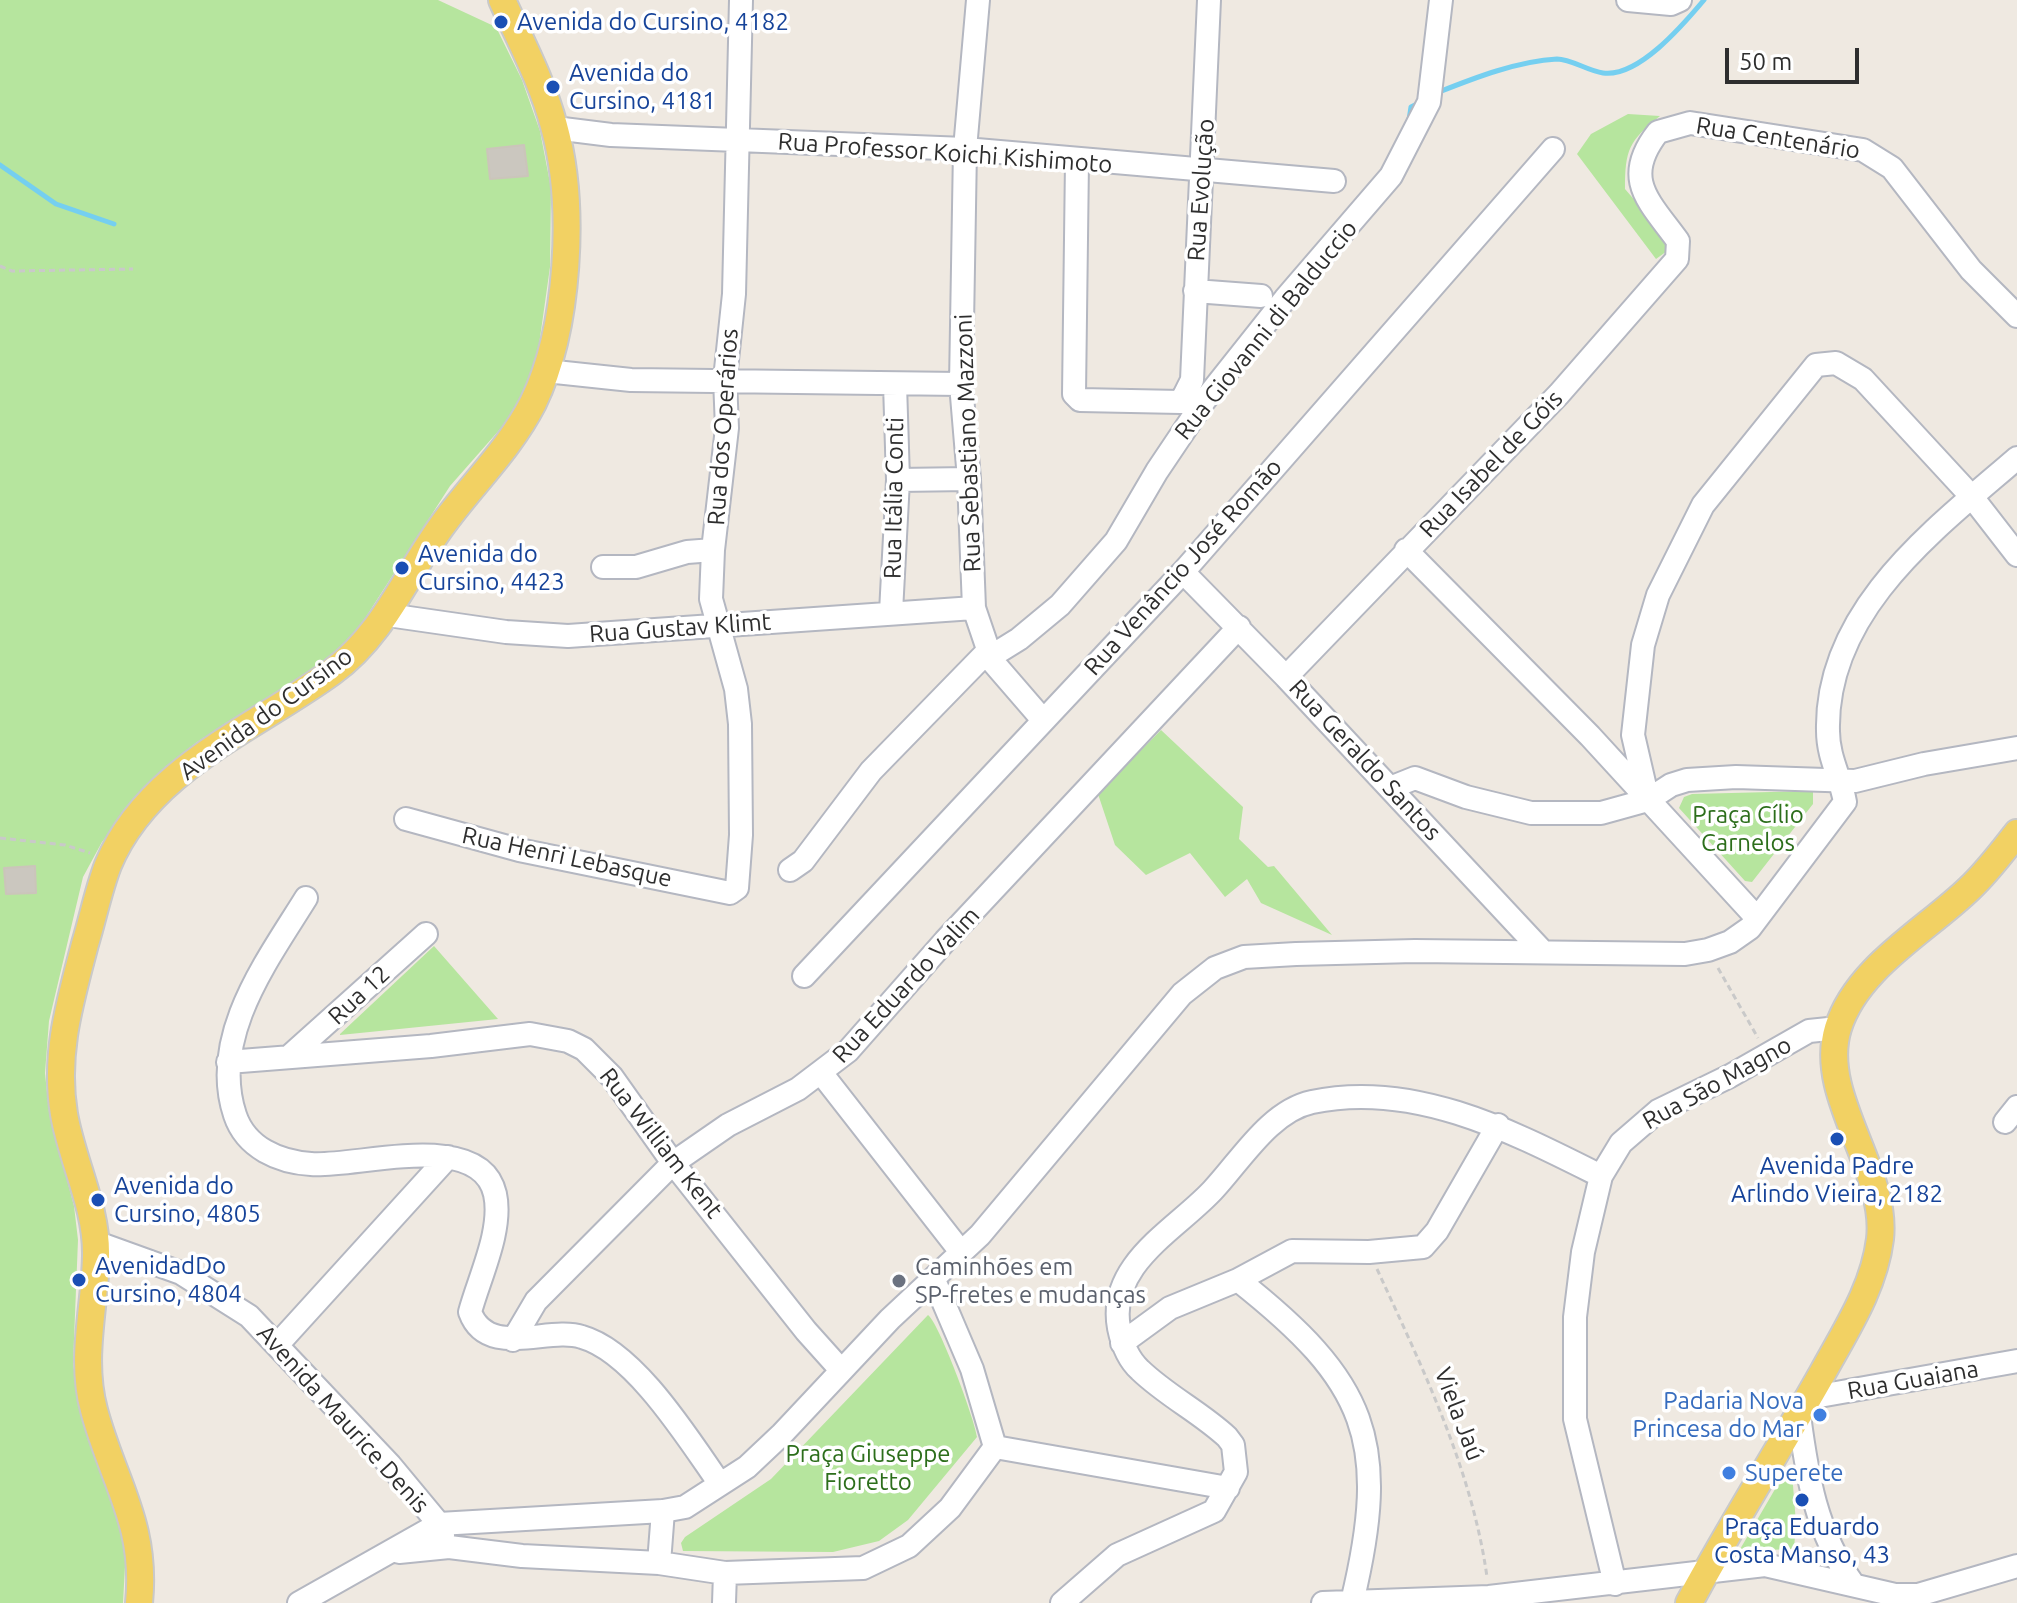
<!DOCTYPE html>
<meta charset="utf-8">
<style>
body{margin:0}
#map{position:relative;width:2017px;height:1603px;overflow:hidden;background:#efe9e1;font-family:Ubuntu,sans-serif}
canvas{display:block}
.scale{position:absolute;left:1725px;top:48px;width:134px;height:36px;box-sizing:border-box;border:4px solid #2e2e2e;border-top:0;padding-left:10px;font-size:24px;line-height:28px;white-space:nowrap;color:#2e2e2e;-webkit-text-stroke:6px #fff;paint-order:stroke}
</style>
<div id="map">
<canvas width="2017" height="1603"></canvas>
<div class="scale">50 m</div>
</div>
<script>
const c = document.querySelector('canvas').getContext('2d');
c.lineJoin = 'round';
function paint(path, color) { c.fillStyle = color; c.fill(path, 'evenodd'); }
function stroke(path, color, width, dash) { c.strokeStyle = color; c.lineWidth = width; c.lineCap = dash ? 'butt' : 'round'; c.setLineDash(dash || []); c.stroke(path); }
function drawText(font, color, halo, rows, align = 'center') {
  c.font = font + ' Ubuntu,sans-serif'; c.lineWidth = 7; c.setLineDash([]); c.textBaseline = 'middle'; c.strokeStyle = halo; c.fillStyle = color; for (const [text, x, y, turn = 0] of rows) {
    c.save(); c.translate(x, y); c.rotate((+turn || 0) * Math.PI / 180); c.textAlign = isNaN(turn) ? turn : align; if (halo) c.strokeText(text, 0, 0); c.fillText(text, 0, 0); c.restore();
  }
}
paint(new Path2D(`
 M0,0H438L496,27L522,80L540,131L551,188L550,267L537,359L516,411L450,486L355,634L332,658L197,742L164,768L102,842L83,877L49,1021L45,1073L49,1112L74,1206L78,1240L73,1364L82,1417L114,1501L126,1548L123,1603H0Z
 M1628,114L1660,116C1629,141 1625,149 1625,189L1674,246L1656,259L1577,154L1591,134Z
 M1161,730L1243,807L1239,839L1268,867L1274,866L1332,935L1261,903L1247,879L1225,897L1190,853L1146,875L1115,845L1098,794Z
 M1810,791H1813V804L1752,882L1745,881L1679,808L1684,797L1692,794Z
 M434,946L498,1019L340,1035V1034Z
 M928,1315C939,1323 975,1420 977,1437L908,1520L879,1541L833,1552L683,1551L681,1543L685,1537L771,1479Z
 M1785,1472L1792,1473L1796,1523L1794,1549L1739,1551Z`), '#b6e59e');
stroke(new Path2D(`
 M1439,92C1474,78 1518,61 1557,59C1571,59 1588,71 1603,73C1638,78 1683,25 1704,0
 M1409,120L1411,107L1419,103
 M0,165L56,204L114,224`), '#75cff0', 5);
const building = new Path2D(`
 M524,145L528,176L490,179L487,149Z
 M35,866L36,893L6,894L4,868Z`);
paint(building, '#cbc7bf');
stroke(building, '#cbc5ba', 2);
const minor = new Path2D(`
 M978,0L965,149L961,384L969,479L974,608L992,661L1043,720
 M1628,0L1671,4L1680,0
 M555,128L611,135L965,149L1334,181
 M1077,161L1074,394L1080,400L1181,402L1192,380L1209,0
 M1195,291L1261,296
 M546,371L631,380L961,384
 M898,480L969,479
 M1406,550L1590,736L1757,918
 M603,567H636L687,552L713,550
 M1183,572L1286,677L1543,952
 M891,612L898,480L895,384
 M388,615L506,632L568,636L974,608
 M990,657L1019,639L1060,605L1116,541L1157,471L1204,401L1285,299L1391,176L1429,102L1441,0
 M1286,677L1559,394L1677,259L1678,241C1649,201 1621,179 1658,132L1690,123L1863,150L1892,168L1971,270L2017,316
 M1390,788L1415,778L1466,797L1531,813H1601L1648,800L1671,785L1687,780L1736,777L1855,781L1924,764L2017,748
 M1648,800L1633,735L1643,645L1658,595L1703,505L1816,365L1836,363L1863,379L1972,497L2017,555
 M406,819L519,850L730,893L737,888L741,835L740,724L736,689L711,599L713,550L727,428L725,379L734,294L741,0
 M790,870L803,861L871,771L987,652
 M306,898C267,961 209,1037 235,1115C246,1148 279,1162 311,1164C356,1168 480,1128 495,1194C503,1230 479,1278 470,1312C487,1359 548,1326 582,1337C635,1352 689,1440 720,1484
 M804,976L1183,572L1553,149
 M291,1055L426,934
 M228,1062L431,1046L530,1034L568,1041L584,1049L612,1077L673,1163L806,1331L841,1370
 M822,1074L961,1252
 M2005,1122L2017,1107
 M95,1242L181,1273L249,1316L390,1465L439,1524L443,1535
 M934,1280L972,1369L995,1447
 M1238,1280L1292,1251L1369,1252L1423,1247L1437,1231L1498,1125
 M513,1340L536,1301L673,1163L728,1125L798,1089L848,1051L945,941L1239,627
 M1122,1343L1170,1308L1238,1280C1367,1382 1391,1440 1352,1602
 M278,1344L448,1157
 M1808,1398L2017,1361
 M1799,1415C1807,1476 1816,1532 1853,1584
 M995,1447L1228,1488
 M399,1552L449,1547L522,1556L659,1563L725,1573L863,1568L909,1546L950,1508L995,1447
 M659,1563L663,1511
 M1615,1584L1575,1419V1317L1583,1252L1601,1176L1621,1143L1658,1111L1730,1076L1809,1031L1838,1028
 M299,1603L439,1524L663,1511L685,1507L747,1467L782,1434L890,1319L980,1235L1182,994L1215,968L1244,957L1296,954L1415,951L1685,954L1708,950L1730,942L1750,928L1845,802C1841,778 1828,758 1828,731C1825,610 1935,529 2017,458
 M724,1603L725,1573
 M1062,1603L1117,1555L1214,1511L1236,1472L1233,1445L1227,1437C1200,1412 1167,1396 1140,1370C1128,1359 1122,1343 1119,1328C1107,1264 1176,1230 1213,1190C1241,1160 1270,1111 1312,1102C1414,1080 1513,1132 1601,1176
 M1323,1603L1489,1597L1765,1565L1895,1595H1918L2017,1566`);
const major = new Path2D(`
 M139,1603C147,1523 113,1482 94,1410C80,1358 95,1308 96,1256C97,1207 72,1161 64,1114C54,1054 70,1002 85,944C93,918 98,891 108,865C148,769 254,729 332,672C383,635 405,577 441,527C471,485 509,450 533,403C569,329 576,205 554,126C542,81 521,42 502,0
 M1689,1603C1731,1525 1779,1450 1823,1372C1846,1330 1874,1288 1880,1239C1888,1169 1817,1096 1838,1028C1857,967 1927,930 1970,888C1988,871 2002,852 2017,833`);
stroke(minor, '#b4b7c1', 26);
stroke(major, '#c9c9c9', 30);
stroke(new Path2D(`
 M0,266L12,271L133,269
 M0,838L65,845L90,853
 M1718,968L1758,1038
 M1377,1269C1422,1367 1472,1469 1487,1577`), '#c9c9c9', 3, [6, 4]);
stroke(minor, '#fff', 22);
stroke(major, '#f2d163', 26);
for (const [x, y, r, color] of [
 [501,22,8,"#1a4fb4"],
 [553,87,8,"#1a4fb4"],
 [402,568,8,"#1a4fb4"],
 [1837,1139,8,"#1a4fb4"],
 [98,1200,8,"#1a4fb4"],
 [79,1280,8,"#1a4fb4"],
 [899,1281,8,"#6b7280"],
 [1820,1415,8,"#3f7fe0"],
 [1729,1473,8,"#3f7fe0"],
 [1802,1500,8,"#1a4fb4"]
]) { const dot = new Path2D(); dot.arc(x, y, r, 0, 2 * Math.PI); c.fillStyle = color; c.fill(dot); stroke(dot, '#fff', 3); }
drawText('24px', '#164399', '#fff', [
 ["Avenida do Cursino, 4182",517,22],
 ["Avenida do",569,73],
 ["Cursino, 4181",569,101],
 ["Avenida do",418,554],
 ["Cursino, 4423",418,582],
 ["Avenida Padre",1837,1166,"center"],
 ["Arlindo Vieira, 2182",1837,1194,"center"],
 ["Avenida do",114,1186],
 ["Cursino, 4805",114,1214],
 ["AvenidadDo",95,1266],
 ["Cursino, 4804",95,1294],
 ["Praça Eduardo",1802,1527,"center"],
 ["Costa Manso, 43",1802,1555,"center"]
], 'left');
drawText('24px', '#2e2e2e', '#fff', [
 ["Rua Centenário",1778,138,9],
 ["Rua Professor Koichi Kishimoto",945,153,4],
 ["Rua Evolução",1201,190,-86],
 ["Rua Giovanni di Balduccio",1266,330,-51],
 ["Rua dos Operários",723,427,-86],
 ["Rua Sebastiano Mazzoni",968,443,-92],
 ["Rua Isabel de Góis",1491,464,-46],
 ["Rua Itália Conti",894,498,-89],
 ["Rua Venâncio José Romão",1183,567,-48],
 ["Rua Gustav Klimt",680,628,-4],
 ["Avenida do Cursino",266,714,-36],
 ["Rua Geraldo Santos",1365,760,47],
 ["Rua Henri Lebasque",567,857,12],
 ["Rua Eduardo Valim",906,985,-47],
 ["Rua 12",359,995,-43],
 ["Rua São Magno",1717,1083,-29],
 ["Rua William Kent",661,1143,52],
 ["Rua Guaiana",1913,1380,-10],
 ["Viela Jaú",1459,1414,69],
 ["Avenida Maurice Denis",343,1419,48]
]);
drawText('24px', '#2c6e1b', '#fff', [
 ["Praça Cílio",1748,815],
 ["Carnelos",1748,843],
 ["Praça Giuseppe",868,1454],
 ["Fioretto",868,1482]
]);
drawText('24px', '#5b616d', '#fff', [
 ["Caminhões em",915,1267],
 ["SP-fretes e mudanças",915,1295]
], 'left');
drawText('24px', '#366cbe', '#fff', [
 ["Padaria Nova",1804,1401],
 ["Princesa do Mar",1804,1429],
 ["Superete",1745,1473,"left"]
], 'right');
</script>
